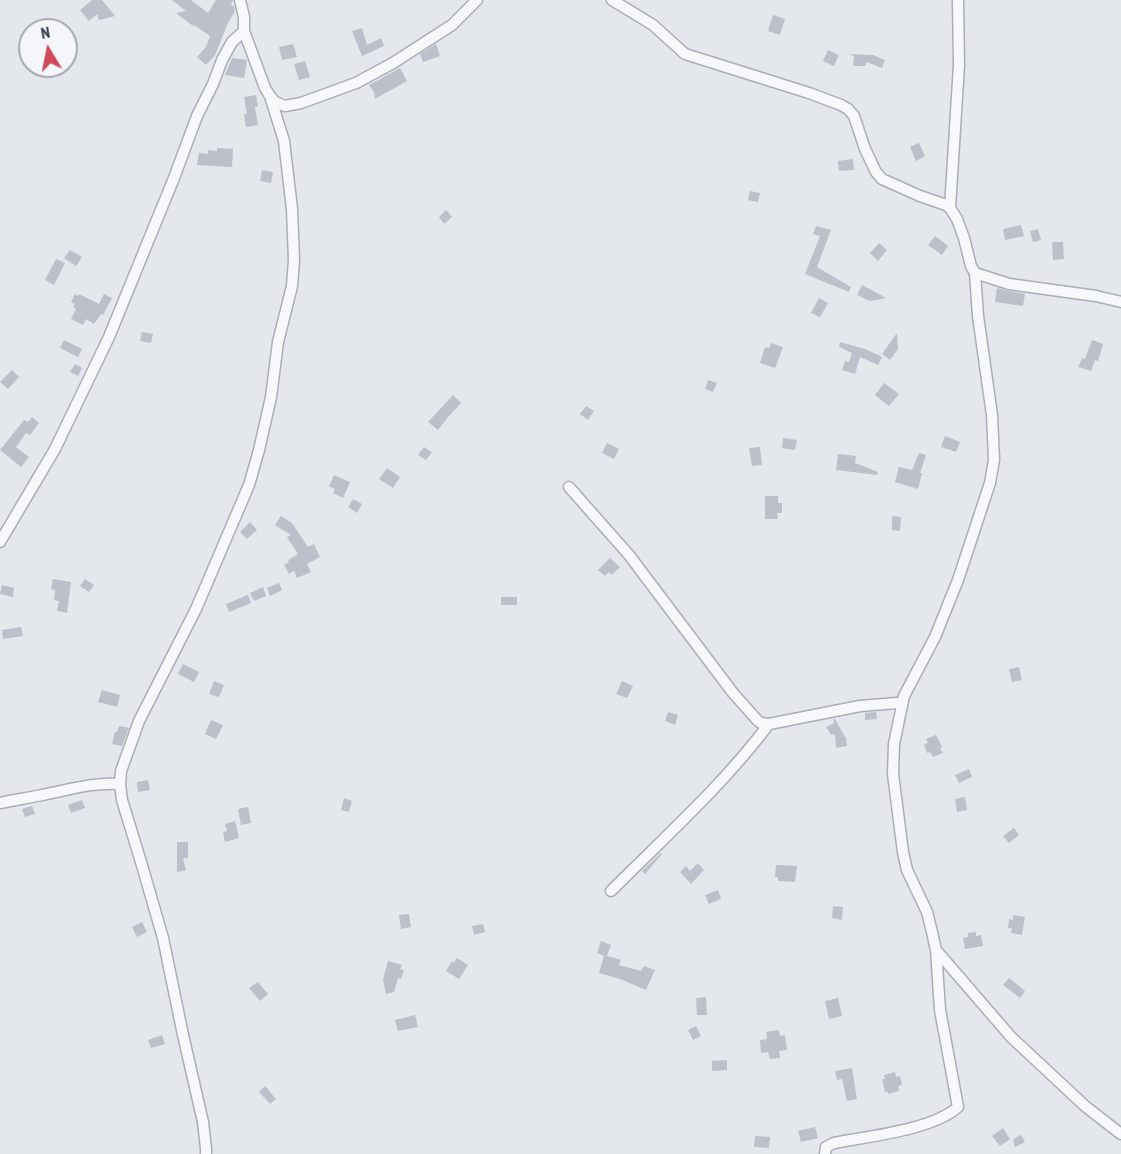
<!DOCTYPE html>
<style>
body{margin:0}
#map{position:relative;width:1121px;height:1154px;overflow:hidden;background:#e4e7ec;font-family:"PT Sans Narrow",sans-serif}
canvas{display:block}
.north{position:absolute;left:18px;top:18px;width:60px;height:60px;box-sizing:border-box;background:#f4f6f9;border:2px solid #a4a8b1;border-radius:50%;rotate:350deg;font-size:16px;font-weight:700;line-height:24px;text-align:center;color:#2b3445}
.north::after{content:'';display:block;margin:auto;width:21px;height:27px;background:#d1495b;clip-path:polygon(50% 0,100% 100%,50% 72%,0 100%)}
</style>
<div id="map">
<canvas width="1121" height="1154"></canvas>
<div class="north">N</div>
</div>
<script>
const c = document.querySelector('canvas').getContext('2d');
c.lineJoin = 'round';
function paint(path, color) { c.fillStyle = color; c.fill(path, 'evenodd'); }
function stroke(path, color, width, dash) { c.strokeStyle = color; c.lineWidth = width; c.lineCap = dash ? 'butt' : 'round'; c.setLineDash(dash || []); c.stroke(path); }
paint(new Path2D(`
 M92,0H102L115,16L99,20L97,14L89,21L80,10Z
 M172,0H191L208,13L216,0H233L231,5L234,7L235,11L228,23L215,55L206,65L197,57L206,47L210,36L194,25L193,26L176,13L186,11Z
 M773,15L785,19L780,35L768,31Z
 M362,28L367,45L381,38L384,46L362,56L352,31Z
 M293,44L297,57L282,60L279,47Z
 M436,44L440,56L423,62L420,54Z
 M828,50L839,55L834,66L823,61Z
 M850,54L873,55L885,60L882,68L867,62L865,66H853L854,56Z
 M232,58L247,60L244,78L225,75Z
 M305,61L310,77L299,80L294,64Z
 M400,68L407,81L375,99L374,92L369,85Z
 M256,95L258,107H255L258,125L246,127L244,114H247L244,97Z
 M919,143L925,156L916,161L910,147Z
 M217,148L233,149L232,167L197,165L199,153L208,154V150L217,151Z
 M853,159L854,170L839,171L838,161Z
 M262,170L273,172L271,183L260,181Z
 M750,191L760,193L758,202L748,200Z
 M446,210L452,217L444,224L439,217Z
 M1021,225L1024,236L1005,240L1003,229Z
 M816,226L831,230L817,267L851,287L849,292L805,274L820,236L813,234Z
 M1038,229L1041,240L1033,242L1030,231Z
 M935,236L948,246L942,255L928,245Z
 M1052,242H1063L1064,259L1053,260Z
 M879,243L887,250L878,261L870,253Z
 M70,250L82,257L76,266L64,258Z
 M56,259L65,263L54,285L45,280Z
 M862,285L886,298L870,301L857,295Z
 M997,288L1008,291L1025,294L1023,306L995,302Z
 M75,294L78,296L79,294L99,304L104,294L112,298L103,315L101,314L94,324L86,319L83,325L71,319L76,309L73,307L75,304L71,302Z
 M819,298L828,303L820,317L811,313Z
 M142,332L153,334L151,343L140,341Z
 M897,333L898,349L890,360L882,354Z
 M64,340L82,349L78,357L60,348Z
 M1092,340L1103,344L1098,361L1095,360L1091,371L1078,367L1082,358L1085,359Z
 M840,342L865,349L882,357L878,365L860,357L855,374L842,370L845,361L849,362L852,353L839,347Z
 M771,343L783,347L775,368L760,363L765,347L769,348Z
 M75,364L82,368L78,376L70,372Z
 M12,370L19,377L8,389L0,382Z
 M708,380L717,383L713,392L705,389Z
 M884,383L899,394L889,406L875,395Z
 M453,395L461,403L449,416L438,430L428,422Z
 M586,406L594,411L588,420L580,414Z
 M32,417L39,423L30,435L26,433L16,447L29,457L21,467L0,450L24,420L28,422Z
 M945,436L960,442L956,452L941,447Z
 M783,438L797,440L795,450L782,448Z
 M607,443L619,449L614,459L602,453Z
 M424,447L432,452L426,460L418,455Z
 M760,447L762,465L752,466L749,448Z
 M919,453L926,455L920,473H922L918,489L895,482L899,467L912,470Z
 M838,454L856,456L855,463L878,472L877,475L836,470Z
 M387,468L400,477L393,488L379,479Z
 M334,475L350,482L343,498L333,493L335,489L329,486Z
 M765,496H778V503H782V513H777L778,519H765Z
 M353,499L362,504L357,513L348,507Z
 M281,516L292,523L308,547L314,544L320,557L307,564L311,572L297,578L294,571L289,574L284,565L289,562L288,560L298,554L287,537L291,535L275,525Z
 M892,516L901,517L900,531L892,530Z
 M250,522L257,530L247,539L240,532Z
 M610,558L620,567L612,575L609,572L605,576L598,570Z
 M53,579L71,582L67,613L57,611L59,601L54,600L55,590L51,589Z
 M85,579L94,585L89,592L80,586Z
 M279,583L282,590L270,596L267,588Z
 M2,585L14,588L13,597L0,594Z
 M263,587L266,596L254,601L250,593Z
 M248,595L251,603L229,612L226,604Z
 M501,597H517V605H501Z
 M21,627L23,636L3,639L2,630Z
 M183,664L199,672L194,682L178,674Z
 M1019,667L1022,680L1012,682L1009,669Z
 M214,681L224,685L219,697L209,694Z
 M622,681L633,686L627,698L616,694Z
 M102,690L120,695L117,707L98,702Z
 M668,712L678,715L675,725L665,721Z
 M876,712L877,719L865,720V713Z
 M833,719H835L845,737H846L847,746L836,748L835,734L831,735L826,727L834,723Z
 M211,720L223,725L216,739L205,734Z
 M119,726L129,728L122,746L112,744L115,732H117Z
 M936,735L942,747L940,748L943,753L933,757L930,752L927,753L924,745L928,743L926,739Z
 M969,769L972,777L959,783L955,775Z
 M148,780L150,790L138,792L137,782Z
 M965,797L967,810L957,812L955,799Z
 M344,798L352,801L349,812L341,810Z
 M82,800L85,808L71,813L68,805Z
 M32,806L35,814L25,817L22,809Z
 M248,807L251,823L241,825L238,809Z
 M235,821L239,838L225,842L223,832L227,831L225,824Z
 M1014,828L1019,835L1009,843L1003,836Z
 M177,842H188V858H183L186,870L177,872Z
 M661,853L662,854L645,874L642,871Z
 M698,863L704,870L691,884L680,872L686,866L690,871Z
 M776,865L797,866L795,882L778,881V877H775Z
 M718,890L721,899L709,904L705,895Z
 M833,906L843,907L842,920L832,918Z
 M409,914L411,927L401,929L399,915Z
 M1013,915L1025,917L1022,935L1011,933L1012,928H1008L1009,919L1013,920Z
 M142,922L147,932L137,937L132,927Z
 M483,924L485,932L474,935L472,926Z
 M976,932V936L981,935L983,946L965,949L963,938L968,937V933Z
 M601,941L611,945L607,956L621,960L619,965L641,971L644,966L655,970L646,990L620,979L599,973L604,956L597,953Z
 M457,958L468,965L459,979L446,971L452,961L454,963Z
 M388,961L402,965L400,969L404,970L401,979L398,978L394,992L386,994L383,979Z
 M1009,978L1025,991L1020,998L1003,985Z
 M258,982L268,994L260,1001L249,988Z
 M706,997L707,1015H697L696,998Z
 M838,998L842,1016L829,1019L825,1001Z
 M415,1015L418,1027L398,1031L395,1020Z
 M696,1026L701,1036L693,1040L688,1030Z
 M779,1030L780,1036L785,1035L787,1050L779,1051L780,1058L770,1059L768,1052L761,1053L760,1040L767,1039L766,1032Z
 M162,1035L165,1044L151,1048L148,1040Z
 M727,1060V1070L712,1071V1061Z
 M852,1068L857,1099L847,1101L842,1079L837,1080L835,1071Z
 M895,1072L896,1077L900,1076L902,1085L898,1086L899,1091L888,1094V1092H885L882,1079H885L884,1075Z
 M265,1086L276,1099L270,1104L259,1092Z
 M815,1127L818,1138L801,1142L798,1131Z
 M1003,1128L1010,1139L1000,1146L992,1136Z
 M1021,1135L1025,1142L1015,1147L1013,1139Z
 M755,1136L770,1137L769,1148L754,1147Z`), '#bbc0ca');
const minor = new Path2D(`
 M240,0L244,17V31L265,88L270,96L275,102L285,106L301,103L356,83L393,63L452,25L477,0
 M612,0L653,25L685,54L809,93L841,105L848,109L854,116L865,149L876,172L882,179L920,196L946,205L950,208L957,219L964,238L971,266L975,273L1009,284L1096,296L1121,302
 M950,208L959,65L958,0
 M569,487L629,555L733,693L758,721L761,723L769,724L860,706L897,703L902,705
 M0,542L55,449L109,337L174,178L197,116L213,84L222,60L232,42L244,31
 M0,803C14,800 28,798 42,795C68,790 92,782 120,784
 M611,891C665,837 723,785 769,724
 M936,950L1011,1037L1085,1106L1121,1134
 M206,1154V1148L203,1122L183,1035L163,938L141,862L122,800L120,784L121,771L139,721L196,609L249,485L259,450L271,397L278,342L292,286L294,260L292,209L284,141L270,96
 M825,1154L826,1147L834,1143C870,1136 932,1130 958,1107L940,1010L936,950L932,932L927,912L907,870L903,852L893,774L894,744L904,696L935,637L958,580L990,483L994,460L992,415L978,316L975,273`);
stroke(minor, '#a9aeb7', 13);
stroke(minor, '#f7f8fa', 10);
</script>
